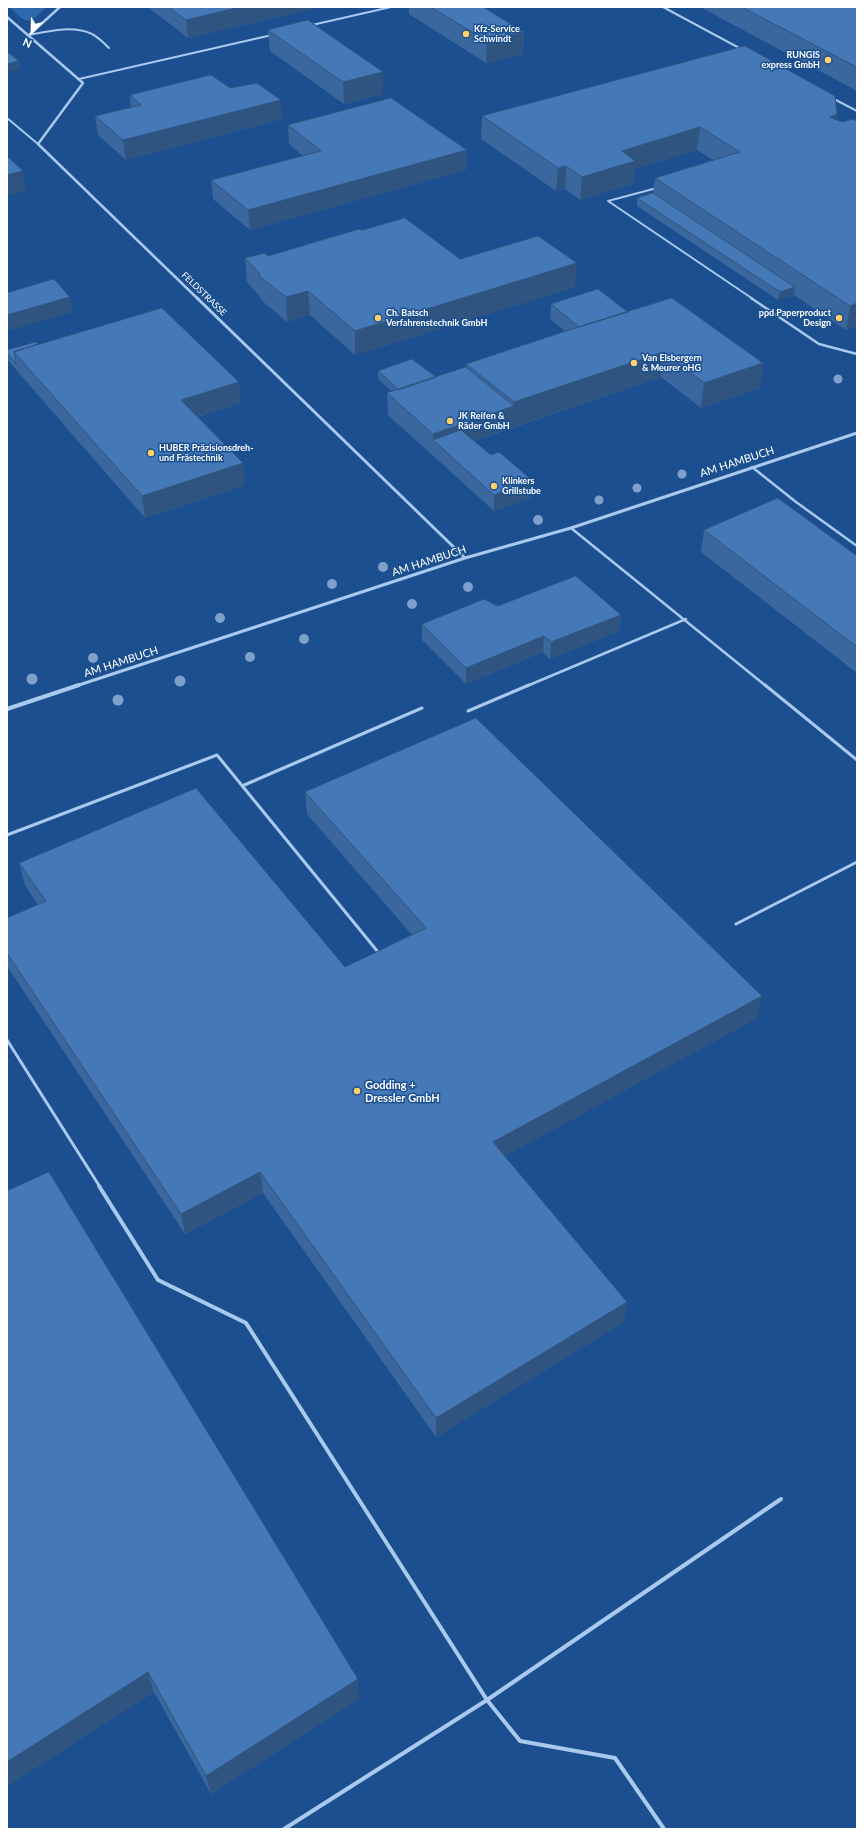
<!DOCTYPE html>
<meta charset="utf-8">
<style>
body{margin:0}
#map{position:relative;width:864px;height:1836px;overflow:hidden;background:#1b4f8f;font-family:Lato,sans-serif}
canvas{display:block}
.frame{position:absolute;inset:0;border:8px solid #fff;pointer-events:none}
.north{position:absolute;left:12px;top:12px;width:40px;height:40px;-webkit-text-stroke:3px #1b4f8f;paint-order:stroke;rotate:203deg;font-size:11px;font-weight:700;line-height:16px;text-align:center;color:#fff}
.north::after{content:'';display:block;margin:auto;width:14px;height:18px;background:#fff;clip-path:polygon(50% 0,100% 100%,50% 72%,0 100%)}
</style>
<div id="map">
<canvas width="864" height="1836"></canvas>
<div class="frame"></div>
<div class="north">N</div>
</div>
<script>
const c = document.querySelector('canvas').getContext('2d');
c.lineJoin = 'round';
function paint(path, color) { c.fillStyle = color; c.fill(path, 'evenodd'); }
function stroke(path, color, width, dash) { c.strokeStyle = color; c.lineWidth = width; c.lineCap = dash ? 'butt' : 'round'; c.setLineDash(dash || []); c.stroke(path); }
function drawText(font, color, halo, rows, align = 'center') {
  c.font = font + ' Lato,sans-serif'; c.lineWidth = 3; c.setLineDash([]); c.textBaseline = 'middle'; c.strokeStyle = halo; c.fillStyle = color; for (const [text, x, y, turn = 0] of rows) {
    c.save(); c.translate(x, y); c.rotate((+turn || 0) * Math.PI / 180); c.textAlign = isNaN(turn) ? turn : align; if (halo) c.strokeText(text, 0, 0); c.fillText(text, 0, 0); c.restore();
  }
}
paint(new Path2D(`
 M9,7H46C28,27 27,23 9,7Z`), '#2e69ad');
stroke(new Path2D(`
 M663,7L743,50
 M312,25L391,7
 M29,35C49,31 73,25 92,34C98,37 104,43 109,48
 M79,79L272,35
 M832,98L857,111
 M7,118L38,144
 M657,188L608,201L753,299`), '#a9c9ee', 2);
stroke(new Path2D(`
 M751,298L819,344L857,354
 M752,467L796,502L857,546
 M571,528L766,686
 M527,686L686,619`), '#a9c9ee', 2.5);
stroke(new Path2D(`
 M765,685L857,760
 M468,711L529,685
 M242,786L422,708
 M7,835L217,755L378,952
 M736,924L857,862
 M7,1040L100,1187`), '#a9c9ee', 3);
stroke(new Path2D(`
 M99,1186L158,1280L246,1323L487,1700L520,1741L615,1758L664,1829
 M284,1829L487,1700L781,1499`), '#a9c9ee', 4);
stroke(new Path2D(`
 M7,17L83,83L38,144L198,299
 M29,35L60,7`), '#a9c9ee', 2.5);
stroke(new Path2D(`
 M197,298L465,558
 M76,686L465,558L571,528L857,433`), '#a9c9ee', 3);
stroke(new Path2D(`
 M7,709L79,685`), '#a9c9ee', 4);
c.fillStyle = '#7ea0ca';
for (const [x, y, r] of [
 [838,379,4.5],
 [682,474,4.5],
 [637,488,4.5],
 [599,500,4.5],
 [538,520,5],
 [383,567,5],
 [332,584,5],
 [468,587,5],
 [412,604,5],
 [220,618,5],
 [304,639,5],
 [250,657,5],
 [93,658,5],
 [32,679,5.5],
 [180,681,5.5],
 [118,700,5.5]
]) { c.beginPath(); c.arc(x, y, r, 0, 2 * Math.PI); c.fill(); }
paint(new Path2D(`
 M148,7H320L188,38Z
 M409,7H483L524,32L523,54L486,63L409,14Z
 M700,7H857V91Z
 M268,30L383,94L344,104L270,51Z
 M230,88L282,119L126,160L98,135L95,116L131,108L130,95Z
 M837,114L836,120L842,122L857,121V326L846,330L794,295L778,300L637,206V198L653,193L655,178L713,160L697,150L634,169L633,184L580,200L565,189L556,191L481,139L482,116Z
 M288,125L467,150L466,170L250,230L213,199L211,180L303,156L289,144Z
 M268,256L460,259L575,287L355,355L310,315L287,322L261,300L260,297L247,282L245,258Z
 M551,304L628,312L763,363L760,388L701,408L661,377L474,441L532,497L494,511L388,415L387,393L393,392L378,379V371L436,377L466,367V364L565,331L550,319Z
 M38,344L241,403L197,417L243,463L245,485L145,518L18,372L7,359V350Z
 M704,530L857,556V673L701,552Z
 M497,606L621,615L619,631L550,659L543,652L466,684L422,640V624Z
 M305,792L757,1018L505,1156L624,1322L436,1437L263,1193L185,1234L7,966V918L38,905L25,885L19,863L345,967L412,935L307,814Z
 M7,1191L359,1699L211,1794L154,1692L7,1786Z`), '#3a679d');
paint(new Path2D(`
 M241,7H320L188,38L186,20Z
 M524,32L523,54L486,63L487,41Z
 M19,61L20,69L7,72V64Z
 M383,72V94L344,104L343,82Z
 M281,100L282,119L126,160L123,140Z
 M837,114L833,137L830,117Z
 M700,127L697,150L634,169L633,184L580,200L582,177L622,151Z
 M467,150L466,170L250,230L248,210Z
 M566,166L565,189L556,191L558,168Z
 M23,171L26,191L7,196V175Z
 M577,263L575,287L355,355V331Z
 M795,287L794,295L778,300L780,292Z
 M308,291L310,315L287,322L286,297Z
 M70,297L73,312L7,331V315Z
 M857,303V326L846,330L850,306Z
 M664,352L661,377L513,427L445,451L433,440V455V434L514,406V402Z
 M763,363L760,388L701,408L704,383Z
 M239,382L241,403L183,421L181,400Z
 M243,463L245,485L145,518L142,496Z
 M533,481L532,497L494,511V495Z
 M621,615L619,631L550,659L551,642Z
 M544,636L543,652L466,684V668Z
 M762,996L757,1018L493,1163V1142Z
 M260,1172L263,1193L185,1234L181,1214Z
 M627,1302L624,1322L436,1437V1418Z
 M148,1672L154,1692L7,1786V1762Z
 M358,1679L359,1699L211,1794L206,1776Z`), '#305480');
const building = new Path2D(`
 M169,7H241L186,20Z
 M431,7H483L524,32L487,41Z
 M742,7H857V67Z
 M308,20L383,72L343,82L268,30Z
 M745,46L835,96L837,114L830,117L842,122L853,119L857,121V303L850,306L655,178L740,152L700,127L622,151L635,161L582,177L566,166L558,168L482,116Z
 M7,53H9L19,61L7,64Z
 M211,75L230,88L257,83L281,100L123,140L95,116L141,105L130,95Z
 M391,98L467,150L248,210L211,180L321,151L288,125Z
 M7,156L23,171L7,175Z
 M653,193L795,287L780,292L637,198Z
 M405,218L460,259L538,236L577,263L355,331L308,291L286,297L259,276L260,274L245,258L264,253L268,256L359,229L362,230Z
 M54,279L70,297L7,315V293Z
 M598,289L628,312L579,327L551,304Z
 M672,298L763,363L704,383L664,352L514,402L466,364L587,324Z
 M162,308L239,382L181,400L243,463L142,496L14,352Z
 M36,342L38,344L14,352L16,364L7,353V350Z
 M412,359L436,377L399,390L378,371Z
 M466,367L514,406L433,434L387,393Z
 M461,430L491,455L499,452L533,481L494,495L433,440Z
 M778,498L857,556V647L704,530Z
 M576,576L621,615L551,642L544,636L466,668L422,624L484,599L497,606Z
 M476,718L762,996L493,1142L627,1302L436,1418L260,1172L181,1214L7,953V918L46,901L19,863L196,788L345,967L426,928L305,792Z
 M49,1172L358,1679L206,1776L148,1672L7,1762V1191Z`);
paint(building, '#4478b7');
stroke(building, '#305480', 1);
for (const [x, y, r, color] of [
 [466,34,4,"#ffd166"],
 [828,60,4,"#ffd166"],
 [378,318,4,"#ffd166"],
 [839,318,4,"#ffd166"],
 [634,363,4,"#ffd166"],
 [450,421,4,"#ffd166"],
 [151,453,4,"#ffd166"],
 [494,486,4,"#ffd166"],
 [357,1091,4,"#ffd166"]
]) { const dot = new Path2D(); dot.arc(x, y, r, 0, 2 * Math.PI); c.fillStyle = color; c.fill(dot); stroke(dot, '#1b4f8f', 1.5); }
drawText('bold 9px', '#fff', '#1b4f8f', [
 ["Kfz-Service",474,29],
 ["Schwindt",474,39],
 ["RUNGIS",820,55,"right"],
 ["express GmbH",820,65,"right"],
 ["Ch. Batsch",386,313],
 ["Verfahrenstechnik GmbH",386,323],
 ["ppd Paperproduct",831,313,"right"],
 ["Design",831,323,"right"],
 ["Van Elsbergern",642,358],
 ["& Meurer oHG",642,368],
 ["JK Reifen &",458,416],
 ["Räder GmbH",458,426],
 ["HUBER Präzisionsdreh-",159,448],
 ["und Frästechnik",159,458],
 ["Klinkers",502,481],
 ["Grillstube",502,491]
], 'left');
drawText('9px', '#fff', '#1b4f8f', [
 ["FELDSTRASSE",204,294,44]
]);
drawText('11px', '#fff', '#1b4f8f', [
 ["AM HAMBUCH",737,462,-18],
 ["AM HAMBUCH",429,561,-18],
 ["AM HAMBUCH",121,662,-18]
]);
drawText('bold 11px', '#fff', '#1b4f8f', [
 ["Godding +",365,1085],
 ["Dressler GmbH",365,1098]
], 'left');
</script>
